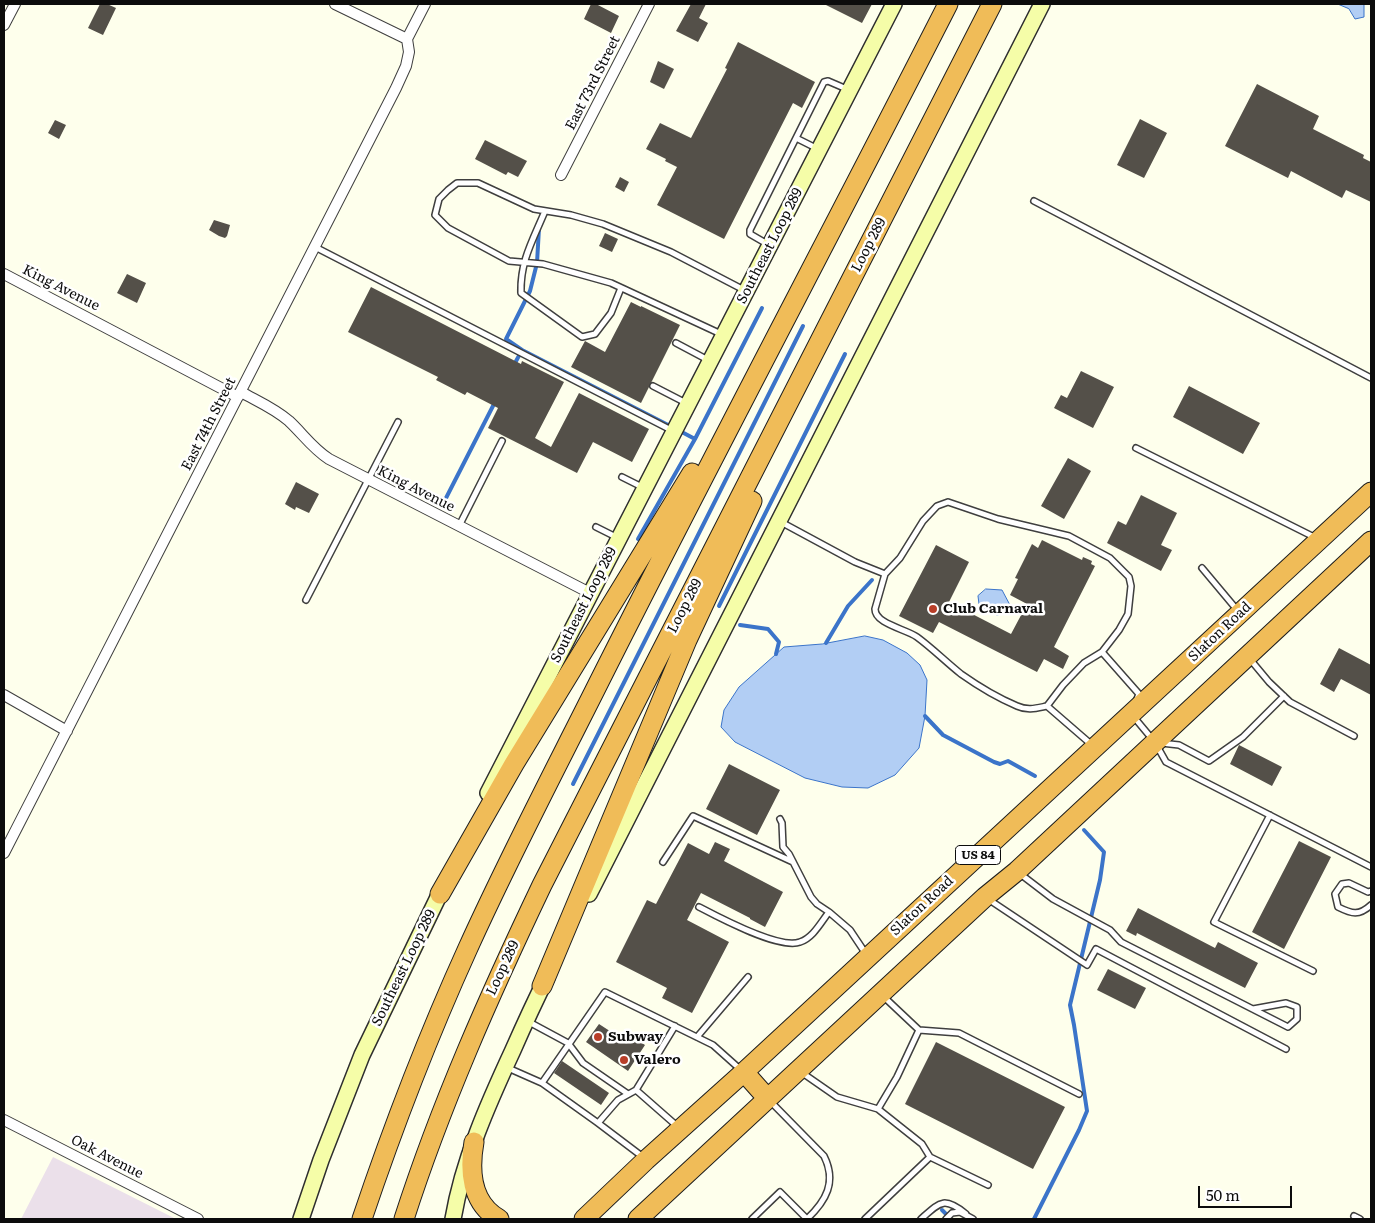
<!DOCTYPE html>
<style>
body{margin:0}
#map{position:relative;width:1375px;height:1223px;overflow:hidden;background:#feffec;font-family:Literata,serif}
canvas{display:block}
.frame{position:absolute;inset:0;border:5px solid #0c0c0c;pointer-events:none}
.scale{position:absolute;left:1198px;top:1186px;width:94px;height:22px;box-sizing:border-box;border:2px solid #0c0c0c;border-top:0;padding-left:6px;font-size:15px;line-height:18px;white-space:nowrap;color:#0c0c0c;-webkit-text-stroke:4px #fff;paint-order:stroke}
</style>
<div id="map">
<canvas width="1375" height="1223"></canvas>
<div class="frame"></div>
<div class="scale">50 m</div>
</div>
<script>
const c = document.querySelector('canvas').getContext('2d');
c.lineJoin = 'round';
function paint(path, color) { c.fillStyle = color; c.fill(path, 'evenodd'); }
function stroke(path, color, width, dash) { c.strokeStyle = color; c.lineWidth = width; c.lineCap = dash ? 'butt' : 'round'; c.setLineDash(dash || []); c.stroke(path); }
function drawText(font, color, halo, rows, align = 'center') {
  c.font = font + ' Literata,serif'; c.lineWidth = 5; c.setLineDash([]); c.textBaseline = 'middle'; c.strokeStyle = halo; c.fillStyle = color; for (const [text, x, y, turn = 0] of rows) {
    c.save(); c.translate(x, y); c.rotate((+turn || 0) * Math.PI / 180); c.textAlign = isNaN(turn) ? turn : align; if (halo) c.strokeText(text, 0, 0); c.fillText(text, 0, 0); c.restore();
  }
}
paint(new Path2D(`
 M53,1157L176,1219H21Z`), '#ebe0ea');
const water = new Path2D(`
 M1338,4H1364V17L1355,19L1349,9Z
 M986,589L1002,590L1011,607L1006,613L997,615L987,611L979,604L978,596Z
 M865,636L883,640L907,653L920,665L927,680L925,716L919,748L895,775L868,788L842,787L805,778L735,742L721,727L724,710L739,687L784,647L822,644Z`);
paint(water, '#b2cef4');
stroke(water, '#3b74c9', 1);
stroke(new Path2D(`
 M522,350L506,339L530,291L537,263L539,228
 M514,365L522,350L672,427
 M695,439L762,308
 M445,500L495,402
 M638,539L695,439L678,430
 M719,606L845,354
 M740,625L768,629L779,642L776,654
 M826,643L848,606L872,580
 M925,716L943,735L994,762L1000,764L1008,761L1035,776
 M573,784L803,326
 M942,1210L951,1219
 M1034,1219L1079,1130L1087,1111L1074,1025L1070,1005L1100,880L1104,852L1084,830`), '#3b74c9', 4);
paint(new Path2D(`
 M100,4H107L116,8L103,35L88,28Z
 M591,4H596L619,16L611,33L584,19Z
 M691,4H706L699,18L708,23L698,42L676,31Z
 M824,4H872L862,23Z
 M738,42L815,82L802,108L793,103L724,239L657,205L677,167L665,161L666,159L646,149L660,123L691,138L727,69L725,68Z
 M658,61L674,69L664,89L650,82Z
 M1257,84L1319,116L1313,129L1364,155L1363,158L1371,162V202L1346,190L1342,198L1291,171L1288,178L1225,146Z
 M1140,119L1167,133L1144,178L1117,165Z
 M55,120L66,125L59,139L48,133Z
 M485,140L527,161L518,177L508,172L506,175L475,159Z
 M620,177L629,182L624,192L615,187Z
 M214,220L230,225L227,236L225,238L219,236L209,230Z
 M605,233L618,239L612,252L599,246Z
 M127,274L146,283L137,303L117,293Z
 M371,287L521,364L522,361L564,382L535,438L551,447L579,393L649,429L632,462L593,442L577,473L488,428L498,408L467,392L465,395L436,380L438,377L348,332Z
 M631,302L641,307V306L680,325L641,403L571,367L585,341L605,352Z
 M1081,371L1114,387L1093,428L1054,408L1061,395L1067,398Z
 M1189,386L1260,423L1243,454L1173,417Z
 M1068,458L1091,471L1064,519L1041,506Z
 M296,482L319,494L309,513L296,507L295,510L285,504Z
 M1141,495L1177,513L1161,545L1172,550L1161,571L1107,543L1118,521L1126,525Z
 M1042,540L1082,560L1083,557L1092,561L1091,564L1095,566L1054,647L1069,656L1063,669L1044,659L1037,672L939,622L933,633L899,616L936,545L969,562L949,602L1011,634L1027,604L1010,595L1018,579L1015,578L1032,544L1038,548Z
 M1339,648L1371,665V695L1341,679L1334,692L1320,684Z
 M1239,745L1282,767L1272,786L1230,764Z
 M729,764L780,790L757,835L706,809Z
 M1299,841L1331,857L1284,949L1252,932Z
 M715,842L730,849L724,861L783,892L765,927L750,919V918L701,893L687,920L729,942L692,1013L662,998L667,988L616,962L647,900L656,904L688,843L709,854Z
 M1138,908L1215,948L1218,942L1258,963L1245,988L1137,933L1136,936L1126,931Z
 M1108,969L1146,988L1135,1009L1097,990Z
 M599,1024L622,1039L626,1033L645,1045L628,1071L586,1042Z
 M936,1042L1065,1107L1033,1169L905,1104Z
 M562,1061L609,1093L601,1105L554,1073Z`), '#545049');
const lane = new Path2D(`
 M796,138L816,148
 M1034,201L1371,378
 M545,211C533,240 520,261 521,293L582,337L595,334L611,313L621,288
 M769,245L750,234V230L824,82L828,81L849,90
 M315,247L673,431
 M721,334L611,283L543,264L509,261L448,228L435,215L439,199L448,190L457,183H478L534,209L571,215L603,224L671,252L744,290
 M676,343L708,360
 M653,386L688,404
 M1136,448L1316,538
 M622,477L644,488
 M779,521L855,562L885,574L900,558L923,521L937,506L948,502L998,519L1069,536L1110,558L1129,577L1131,586L1128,614L1119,630L1102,652L1084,663L1063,685L1047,706C1037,708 1028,711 1017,706C998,698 978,686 961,674C946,662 932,648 917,637C906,629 875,624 875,609L885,574
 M459,526L502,441
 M596,527L618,538
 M1202,568L1238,611
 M306,600L398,422
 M1102,652L1139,694L1137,699
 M1249,658L1269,682L1290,702L1354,736
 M1047,706L1092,745
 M1133,716L1153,740
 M1161,743L1179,745L1209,761L1243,737L1284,696
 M1157,746L1166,762L1371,867
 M1270,815L1214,922L1313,971
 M780,819L782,823L783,847L789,854L811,897L817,904L829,912L850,930L866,954
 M663,862L693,816L793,862
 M1019,873L1053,899L1110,930L1121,942L1288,1027L1297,1019V1007L1286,1003L1253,1009
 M1371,891L1368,892L1349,883L1342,884L1335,894L1338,907C1352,914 1359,916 1371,905
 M988,899L1087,965L1096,949L1286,1049
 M699,907C718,917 780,950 800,942C813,938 821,922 829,912
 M529,1022L568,1043L583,1063L628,1094
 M675,1026L636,1090L677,1126
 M919,1030L959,1033L1079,1094
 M697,1037L748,977
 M508,1068L542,1083
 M801,1072L837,1097L878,1109L897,1077L919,1030L884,997
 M770,1101L824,1156C837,1182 826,1201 807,1219
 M878,1109L922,1144L930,1157L988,1185
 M598,1123L618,1100L636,1090
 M643,1157L598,1123L542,1083L605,992L713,1045L741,1070
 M1354,1216L1360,1219
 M752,1219L780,1192L807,1219
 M865,1219L930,1157
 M921,1219C940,1202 944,1196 966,1214
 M946,1219L952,1213L960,1212L973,1219`);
const street = new Path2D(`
 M335,4L407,39
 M4,25L15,4
 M561,175L649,4
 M4,274L238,397
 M241,392C257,401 274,408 289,421C303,434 312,448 329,459L590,593
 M4,695L67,731
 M4,853L396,88L406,66L409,52L407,39L425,4
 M4,1120L198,1219`);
const secondary = new Path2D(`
 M488,793L894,4
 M589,894L1042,4
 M301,1219L321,1160L362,1055L444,885
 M453,1219C463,1160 488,1104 513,1050C524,1025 535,1001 547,977`);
const highway = new Path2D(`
 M440,894L514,764L692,473
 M542,986L687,640L752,501
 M744,1072L768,1099
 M474,1142C469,1170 471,1203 499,1219
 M362,1219C393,1127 428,1036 468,948C509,857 556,768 600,680C714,453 833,230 948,4
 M404,1219C441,1104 490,994 542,885L992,4
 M584,1219L646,1160L744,1072L1371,492
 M638,1219L985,897L1017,871L1371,541`);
stroke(lane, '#3f3f3f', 8);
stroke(street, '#3f3f3f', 12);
stroke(secondary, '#2e2e2e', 18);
stroke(highway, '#1d1d1d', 21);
stroke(lane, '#fff', 5);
stroke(street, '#fff', 10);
stroke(secondary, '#f5fda8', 15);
stroke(highway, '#f0bc58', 19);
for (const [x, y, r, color] of [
 [933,609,5,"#b83e28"],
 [598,1037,5,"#b83e28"],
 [624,1060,5,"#b83e28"]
]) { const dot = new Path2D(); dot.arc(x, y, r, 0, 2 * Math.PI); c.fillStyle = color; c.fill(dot); stroke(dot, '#fff', 2); }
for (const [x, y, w] of [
 [978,855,45]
]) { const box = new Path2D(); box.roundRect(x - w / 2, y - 9.5, w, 19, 4); c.fillStyle = '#fff'; c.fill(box); stroke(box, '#0c0c0c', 1); }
drawText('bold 12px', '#0c0c0c', null, [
 ["US 84",978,855]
]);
drawText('14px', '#0c0c0c', '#fff', [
 ["East 73rd Street",593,83,-63],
 ["Loop 289",869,245,-63],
 ["Southeast Loop 289",770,246,-63],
 ["King Avenue",61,288,27],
 ["East 74th Street",209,424,-63],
 ["King Avenue",416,489,27],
 ["Southeast Loop 289",584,605,-63],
 ["Loop 289",685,606,-63],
 ["Slaton Road",1220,632,-43],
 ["Slaton Road",922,906,-43],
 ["Southeast Loop 289",404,968,-64],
 ["Loop 289",503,968,-65],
 ["Oak Avenue",107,1157,27]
]);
drawText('bold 14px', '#0c0c0c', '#fff', [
 ["Club Carnaval",943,609],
 ["Subway",608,1037],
 ["Valero",634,1060]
], 'left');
</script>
